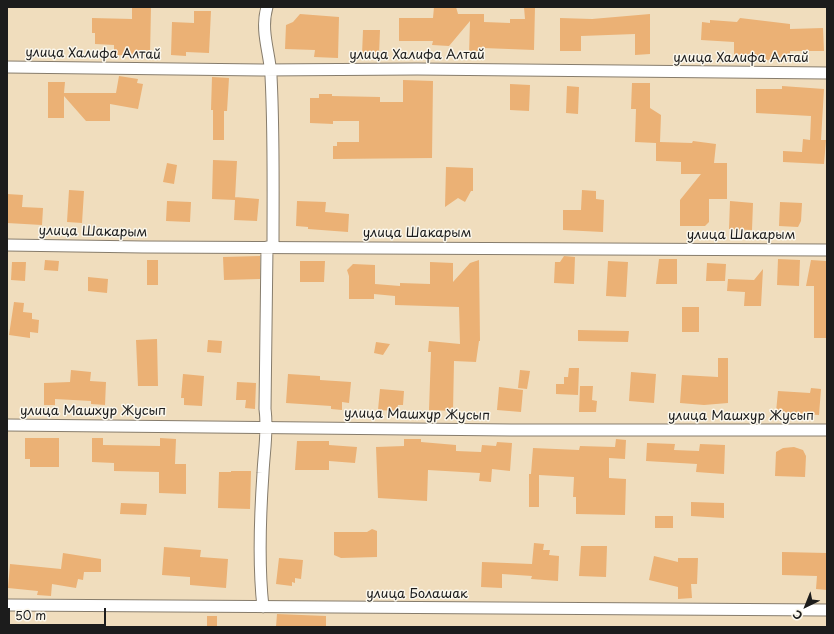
<!DOCTYPE html>
<meta charset="utf-8">
<style>
body{margin:0}
#map{position:relative;width:834px;height:634px;overflow:hidden;background:#f0ddbd;font-family:"Playpen Sans",sans-serif}
canvas{display:block}
.frame{position:absolute;inset:0;border:8px solid #1c1c1c;pointer-events:none}
.north{position:absolute;left:786px;top:586px;width:40px;height:40px;-webkit-text-stroke:3px #fbf7ec;paint-order:stroke;rotate:223deg;font-size:11px;font-weight:700;line-height:16px;text-align:center;color:#1c1c1c}
.north::after{content:'';display:block;margin:auto;width:14px;height:18px;background:#1c1c1c;clip-path:polygon(50% 0,100% 100%,50% 72%,0 100%)}
.scale{position:absolute;left:8px;top:608px;width:98px;height:18px;box-sizing:border-box;border:2px solid #1c1c1c;border-top:0;padding-left:5px;font-size:12px;line-height:14px;white-space:nowrap;color:#1c1c1c;-webkit-text-stroke:3px #fbf7ec;paint-order:stroke}
</style>
<div id="map">
<canvas width="834" height="634"></canvas>
<div class="frame"></div>
<div class="north">С</div>
<div class="scale">50 m</div>
</div>
<script>
const c = document.querySelector('canvas').getContext('2d');
c.lineJoin = 'round';
function paint(path, color) { c.fillStyle = color; c.fill(path, 'evenodd'); }
function stroke(path, color, width, dash) { c.strokeStyle = color; c.lineWidth = width; c.lineCap = dash ? 'butt' : 'round'; c.setLineDash(dash || []); c.stroke(path); }
function drawText(font, color, halo, rows, align = 'center') {
  c.font = font + ' "Playpen Sans",sans-serif'; c.lineWidth = 3; c.setLineDash([]); c.textBaseline = 'middle'; c.strokeStyle = halo; c.fillStyle = color; for (const [text, x, y, turn = 0] of rows) {
    c.save(); c.translate(x, y); c.rotate((+turn || 0) * Math.PI / 180); c.textAlign = isNaN(turn) ? turn : align; if (halo) c.strokeText(text, 0, 0); c.fillText(text, 0, 0); c.restore();
  }
}
paint(new Path2D(`
 M132,7H151L150,56L114,55V45L95,44V33H92V18L132,19Z
 M434,7H456L458,14H484V22L510,23V19H525L524,7H535L534,50L483,48V55H469L470,21L449,46L432,45L433,41H399V18H433Z
 M194,11H211L209,53L186,52V56L171,55L172,22L194,23Z
 M300,14L339,17L338,58L314,57L315,50L285,49L286,25L293,22Z
 M650,14V54L635,55V34L581,36V51H560V18L592,19Z
 M740,18L790,24V29L823,28L824,51H790V61L763,60V57L734,55V42L701,40L702,22L710,23V20L737,22Z
 M363,30H380L379,55H362Z
 M119,76L138,79L137,83L143,84L138,109L110,104V121H86L64,96V118H48V82H65L64,93H116Z
 M212,77L229,78L227,111H224V140H213V110H211Z
 M403,80L433,81L432,158L333,159V146H337V142H359V121H333V124L310,123V98H319V94H332V96L380,97V102H403Z
 M632,83H650V108L661,115L660,142L692,143L693,141L716,144L714,163H727V199H709V222L705,226H680V200L701,174H681V162L656,161V143L635,142L636,109H631Z
 M510,84L530,85L529,111L510,110Z
 M567,86L579,87L578,114L566,113Z
 M782,86L824,89L821,140H826L824,164L783,162V151L802,152L803,139L810,140L811,116L756,113V89H782Z
 M213,160L237,161L235,198V197L259,199L257,221L234,220L235,200L212,199Z
 M167,163L177,165L174,184L163,182Z
 M446,167L473,168V191H471L465,202L458,198L445,207Z
 M69,190L84,191L82,223L67,222Z
 M582,190L596,191V199L604,200L603,232L563,230V210H581Z
 M7,194L23,195L22,207L43,208L42,225L7,223Z
 M167,201L191,202L190,222L166,221Z
 M297,201L326,202L325,212L349,214L348,232L308,229V227L296,226Z
 M730,201L753,203L752,230L729,229Z
 M780,202L802,203L801,221L798,227L779,226Z
 M260,256V279L224,280L223,257Z
 M564,256L575,257L574,284L554,283L555,262H560Z
 M659,259H677V284H656Z
 M778,259L800,260L799,286L777,285Z
 M45,260L59,261L58,271L44,270Z
 M147,260H158V285H147Z
 M479,260L480,341H479L476,362L454,361L453,411L429,410L431,352H428L429,341L460,344L459,307L395,305V296L374,294V299H349V276L347,270L353,264L375,265V284L400,286V283L430,284V262L453,263V282L470,263Z
 M811,260L826,261L827,338H814V286H806Z
 M300,261H325L324,282H300Z
 M608,261L628,262L626,297L606,296Z
 M12,262H26L25,281L11,280Z
 M707,263L726,264L725,281H706Z
 M763,269L761,306H744L745,292L727,291L728,279L754,280Z
 M88,277L108,279L107,293L88,291Z
 M14,302L24,303L23,312L32,313V319L39,320L38,333L30,332V338L9,335Z
 M682,307H699V332H682Z
 M578,330L629,331L628,342L578,341Z
 M157,339L158,386H138L136,340Z
 M208,340L222,341L221,353L207,352Z
 M376,342L390,344L383,355L374,353Z
 M718,358H728V403L704,405L680,403L682,375L718,377Z
 M569,368H579L578,395L556,394V384H564V377H568Z
 M71,370L91,372L90,381L106,382L105,405L91,404V401L55,399V405H44V383L70,382Z
 M520,370L530,371L527,389L518,388Z
 M631,372L656,374L654,403L629,401Z
 M183,374L204,376L202,406L184,405V398H181Z
 M288,374L320,376V380L351,382L349,403L342,402V410L331,409V406L286,403Z
 M237,382L256,383L255,409L245,408L246,400H236Z
 M580,386H593L592,400L597,401L596,412H579Z
 M499,387L523,390L521,412L497,410Z
 M811,388L821,389L819,415L776,412L778,391L810,393Z
 M380,389L404,391L403,405H398L397,411L378,410Z
 M25,438H59V467H30V459H25Z
 M92,438H103V445L160,446V438L176,439L175,464H186V494L159,493V472L114,471V463L92,462Z
 M404,439H421V442L456,445V451L481,452L482,445L496,446L497,442L512,443L510,471L492,469L491,482L479,481L480,473L428,470L427,501L378,498L376,447L404,446Z
 M616,439L626,440L625,459L609,458V478L626,479L625,515L576,514V497H573L574,477L539,475V507H529V474H531L533,448L579,450L580,446L615,447Z
 M297,441H329V445L357,447L355,463L329,461V470H295Z
 M647,443L675,444L674,450L699,451L700,444L725,445L724,474L696,472L697,464L646,461Z
 M794,447L803,450L806,456L805,477L775,476L776,452L783,448Z
 M231,471H251L250,509L218,508L219,472H231Z
 M691,502L724,503V518L691,516Z
 M121,503L147,504L146,515L120,514Z
 M655,516H673V528H655Z
 M372,529L377,531V557L341,558L334,555V532H367Z
 M534,543L544,544L543,550H550L549,555L559,556L558,581L531,579L532,576L502,574V588L481,587L482,562L532,564Z
 M581,546H607L606,577L579,576Z
 M164,547L201,550L200,557L228,559L226,588L190,585V577L162,575Z
 M782,552L827,553V590L816,589L817,576L782,575Z
 M63,553L101,559V572H84L83,580L78,579L76,588L52,584L51,596L37,595L38,591L8,588L10,564L61,569Z
 M654,556L678,562V558H698L697,584H691L692,598L678,599V587L649,580Z
 M279,558L303,560L301,579L295,578V583L292,582V586L276,584Z
 M277,614L326,616V627H276Z
 M207,616H217V627H207Z`), '#ebb175');
const street = new Path2D(`
 M267,7C260,31 270,53 271,76C274,133 273,190 273,247
 M7,67L262,70L417,69L827,73
 M7,245L143,247L827,250
 M7,425L511,430H827
 M7,605L827,610
 M263,607C258,563 260,517 263,473C264,451 268,431 265,409L267,247`);
stroke(street, '#867c6c', 13);
stroke(street, '#fff', 11);
drawText('13px', '#1c1c1c', '#fbf7ec', [
 ["улица Халифа Алтай",93,54,1],
 ["улица Халифа Алтай",417,55],
 ["улица Халифа Алтай",741,58],
 ["улица Шакарым",93,232,1],
 ["улица Шакарым",417,233],
 ["улица Шакарым",741,235],
 ["улица Машхур Жусып",93,411],
 ["улица Машхур Жусып",417,415,1],
 ["улица Машхур Жусып",741,416],
 ["улица Болашак",417,594]
]);
</script>
